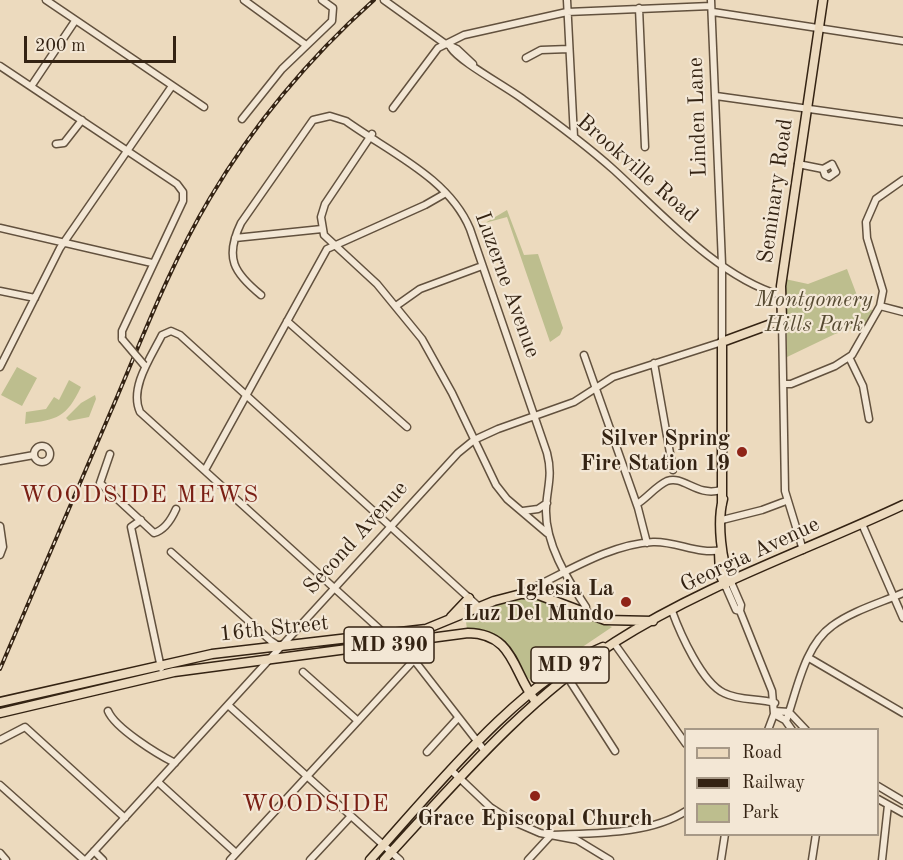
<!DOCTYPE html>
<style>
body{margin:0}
#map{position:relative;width:903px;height:860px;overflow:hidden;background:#ecdabe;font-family:"Old Standard TT",serif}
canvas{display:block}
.legend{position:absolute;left:684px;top:728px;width:195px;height:108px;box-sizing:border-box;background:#f3e7d5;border:2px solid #a79987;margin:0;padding:8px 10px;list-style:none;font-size:18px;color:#342313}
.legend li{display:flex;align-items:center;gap:12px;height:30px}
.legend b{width:30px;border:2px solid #a79987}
.scale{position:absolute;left:24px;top:36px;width:152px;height:27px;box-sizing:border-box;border:3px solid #342313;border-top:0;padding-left:8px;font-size:18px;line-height:21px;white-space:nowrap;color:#342313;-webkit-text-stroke:4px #f3e7d5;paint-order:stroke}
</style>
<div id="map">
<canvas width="903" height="860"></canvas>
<ul class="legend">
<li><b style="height:8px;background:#ecdabe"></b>Road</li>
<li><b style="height:8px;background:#342313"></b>Railway</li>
<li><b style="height:16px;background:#bdbe8e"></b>Park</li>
</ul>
<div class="scale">200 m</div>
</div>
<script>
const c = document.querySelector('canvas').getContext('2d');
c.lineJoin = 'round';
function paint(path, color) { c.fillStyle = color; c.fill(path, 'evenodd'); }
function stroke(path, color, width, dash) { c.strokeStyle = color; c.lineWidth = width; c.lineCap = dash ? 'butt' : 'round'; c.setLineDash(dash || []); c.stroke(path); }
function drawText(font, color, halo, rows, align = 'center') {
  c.font = font + ' "Old Standard TT",serif'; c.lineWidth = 4.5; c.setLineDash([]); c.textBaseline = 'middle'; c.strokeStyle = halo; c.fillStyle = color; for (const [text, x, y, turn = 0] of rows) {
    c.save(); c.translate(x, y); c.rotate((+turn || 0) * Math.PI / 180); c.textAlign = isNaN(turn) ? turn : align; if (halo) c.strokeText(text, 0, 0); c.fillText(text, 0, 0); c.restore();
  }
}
paint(new Path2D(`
 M507,210L524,255L538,254L563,328L560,335L550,342L507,217L485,223Z
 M847,269L861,306L875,311L868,323L835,334L787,357L785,279L808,284Z
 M17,367L37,378L22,406L1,395Z
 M69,380L81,387C66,418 58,419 25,424L26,412L46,409L54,397L59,400Z
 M95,395L96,399L89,417L69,421L66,418L81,403Z
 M535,595L612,627L532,681C524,677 522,669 518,661C508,638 491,632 467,629L466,622L472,619V614L487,606Z`), '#bdbe8e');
const minor = new Path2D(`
 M46,0L204,107
 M244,0L306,45
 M384,0L444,43L457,49L473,64
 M567,0L574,137
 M639,8L645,147
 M713,12L903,41
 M451,48C460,62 507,87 524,100C555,122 586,145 614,170C661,213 718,277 780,295
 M526,58L541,50L569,49
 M0,66L177,184L183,192V201L122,331V339
 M32,85L75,21
 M716,96L903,122
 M393,108L438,48L464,35L567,12L711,6
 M242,119L282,69L332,21L333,8L322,0
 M372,134L325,204L321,217L324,235L377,284L422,339L452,393L496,485L507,499L547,533
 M56,144L64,143L82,120
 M798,164L823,169L832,164L836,172L829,177L825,175L823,169
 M0,228L152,263
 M235,238L322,229
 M0,291L35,298
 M261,295C234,273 224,258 241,223L313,120L330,116L346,121C389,152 449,178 470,229L547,453C553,476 547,487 546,509C545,543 567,579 586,607
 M396,306L420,289L482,266
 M880,306L903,312
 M782,320L785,491L803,550
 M287,321L407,427
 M584,355L638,508L647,543
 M849,357L863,386L869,419
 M654,363L673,470
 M0,367L60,248L172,86
 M784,384H791L835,366L852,355L880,306L883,291L867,238L866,222L876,199L903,180
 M34 454a8 8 0 1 1 16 0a8 8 0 1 1-16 0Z
 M110,454L100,483L154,533C165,530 172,518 176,509
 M0,461L34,455
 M205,470L327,249L425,205L446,193
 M637,504C647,498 656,486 667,481C684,475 696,497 721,490
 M523,511L538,509L547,503
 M141,520L131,527L161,668
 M722,520L762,510L786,501
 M862,524L903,618
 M0,526L3,547L0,555
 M171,552L271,641L280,647
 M731,582L741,605L740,611
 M725,585L736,610L740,611L772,691L774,714L768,730
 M524,592C564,574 609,544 653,542C677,541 698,555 722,550
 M672,611C680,633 702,683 724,693C740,701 758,698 775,703
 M386,635L140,412C129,388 151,357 162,335L171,331L180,335L479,607
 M614,643L686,744
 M396,644L414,660L484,750
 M809,658L903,713
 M303,672L358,721
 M568,678L615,751
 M228,705L400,860
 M108,711C115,728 157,754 175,763
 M774,711L789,712L806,730
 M774,714L785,720L792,730
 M786,721C797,691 804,646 832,626C852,611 880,603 903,593
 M0,740L25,727L125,818
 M427,752L458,718
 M451,770L490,807L510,820L540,833L577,840L610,860
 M158,782L236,853
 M0,785L84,860
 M878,786L903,801
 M878,799L903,813
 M94,851L103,860
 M0,853L6,860
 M86,860L458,453L474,440L498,429L574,402L613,377L722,342V264L711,0
 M230,860L414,660
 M310,860L351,816
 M528,860L551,835C593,833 649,835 686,811
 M721,860L725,834
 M812,860L816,834
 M882,860L888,805`);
const major = new Path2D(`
 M723,499C717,521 721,562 731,582
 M722,504V342L782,320L781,286L823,0
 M722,550L719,552L720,574L725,585
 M451,617L469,598
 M0,702L212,654L426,629L494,601L521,594H536L605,620L653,621
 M0,713L174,672L468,633C515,634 512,672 536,702
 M370,860C431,793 519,681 603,647
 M384,860C457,781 524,701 615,642C704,585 807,550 903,505`);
stroke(minor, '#62513e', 9);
stroke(major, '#342313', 11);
stroke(minor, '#f3e7d5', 6);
stroke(major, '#ecdabe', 8);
const rail = new Path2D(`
 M0,669C37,583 74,497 111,411C142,339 170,265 210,198C254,124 310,57 374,0`);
stroke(rail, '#342313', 4);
stroke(rail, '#f3e7d5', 1.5, [4.5]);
const minorBridge = new Path2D(`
 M122,339L144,365`);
stroke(minorBridge, '#62513e', 9, []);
stroke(minorBridge, '#f3e7d5', 6);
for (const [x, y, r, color] of [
 [742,452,6,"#8f2418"],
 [626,602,6,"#8f2418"],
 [535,796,6,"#8f2418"]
]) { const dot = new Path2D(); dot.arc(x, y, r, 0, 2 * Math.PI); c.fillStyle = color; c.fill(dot); stroke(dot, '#f3e7d5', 2); }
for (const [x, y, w] of [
 [389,645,90],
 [570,665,78]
]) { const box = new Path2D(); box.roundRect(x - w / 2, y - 18, w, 36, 4.5); c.fillStyle = '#f3e7d5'; c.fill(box); stroke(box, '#342313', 1.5); }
drawText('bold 21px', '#342313', null, [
 ["MD 390",389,645],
 ["MD 97",570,665]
]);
drawText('22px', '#342313', '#f3e7d5', [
 ["Linden Lane",698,117,-92],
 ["Brookville Road",637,169,41],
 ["Seminary Road",776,191,-82],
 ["Luzerne Avenue",507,285,70],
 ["Second Avenue",356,538,-48],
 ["Georgia Avenue",750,555,-25],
 ["16th Street",274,629,-6]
]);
drawText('italic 22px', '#564a32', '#f3e7d5', [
 ["Montgomery",814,300],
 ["Hills Park",814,325]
]);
drawText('bold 22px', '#342313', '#f3e7d5', [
 ["Silver Spring",730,439],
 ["Fire Station 19",730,464],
 ["Iglesia La",614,589],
 ["Luz Del Mundo",614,614],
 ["Grace Episcopal Church",535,819,"center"]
], 'right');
c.letterSpacing = '1.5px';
drawText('24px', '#7a1f14', '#f3e7d5', [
 ["WOODSIDE MEWS",140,496],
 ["WOODSIDE",316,805]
]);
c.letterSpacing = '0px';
</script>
